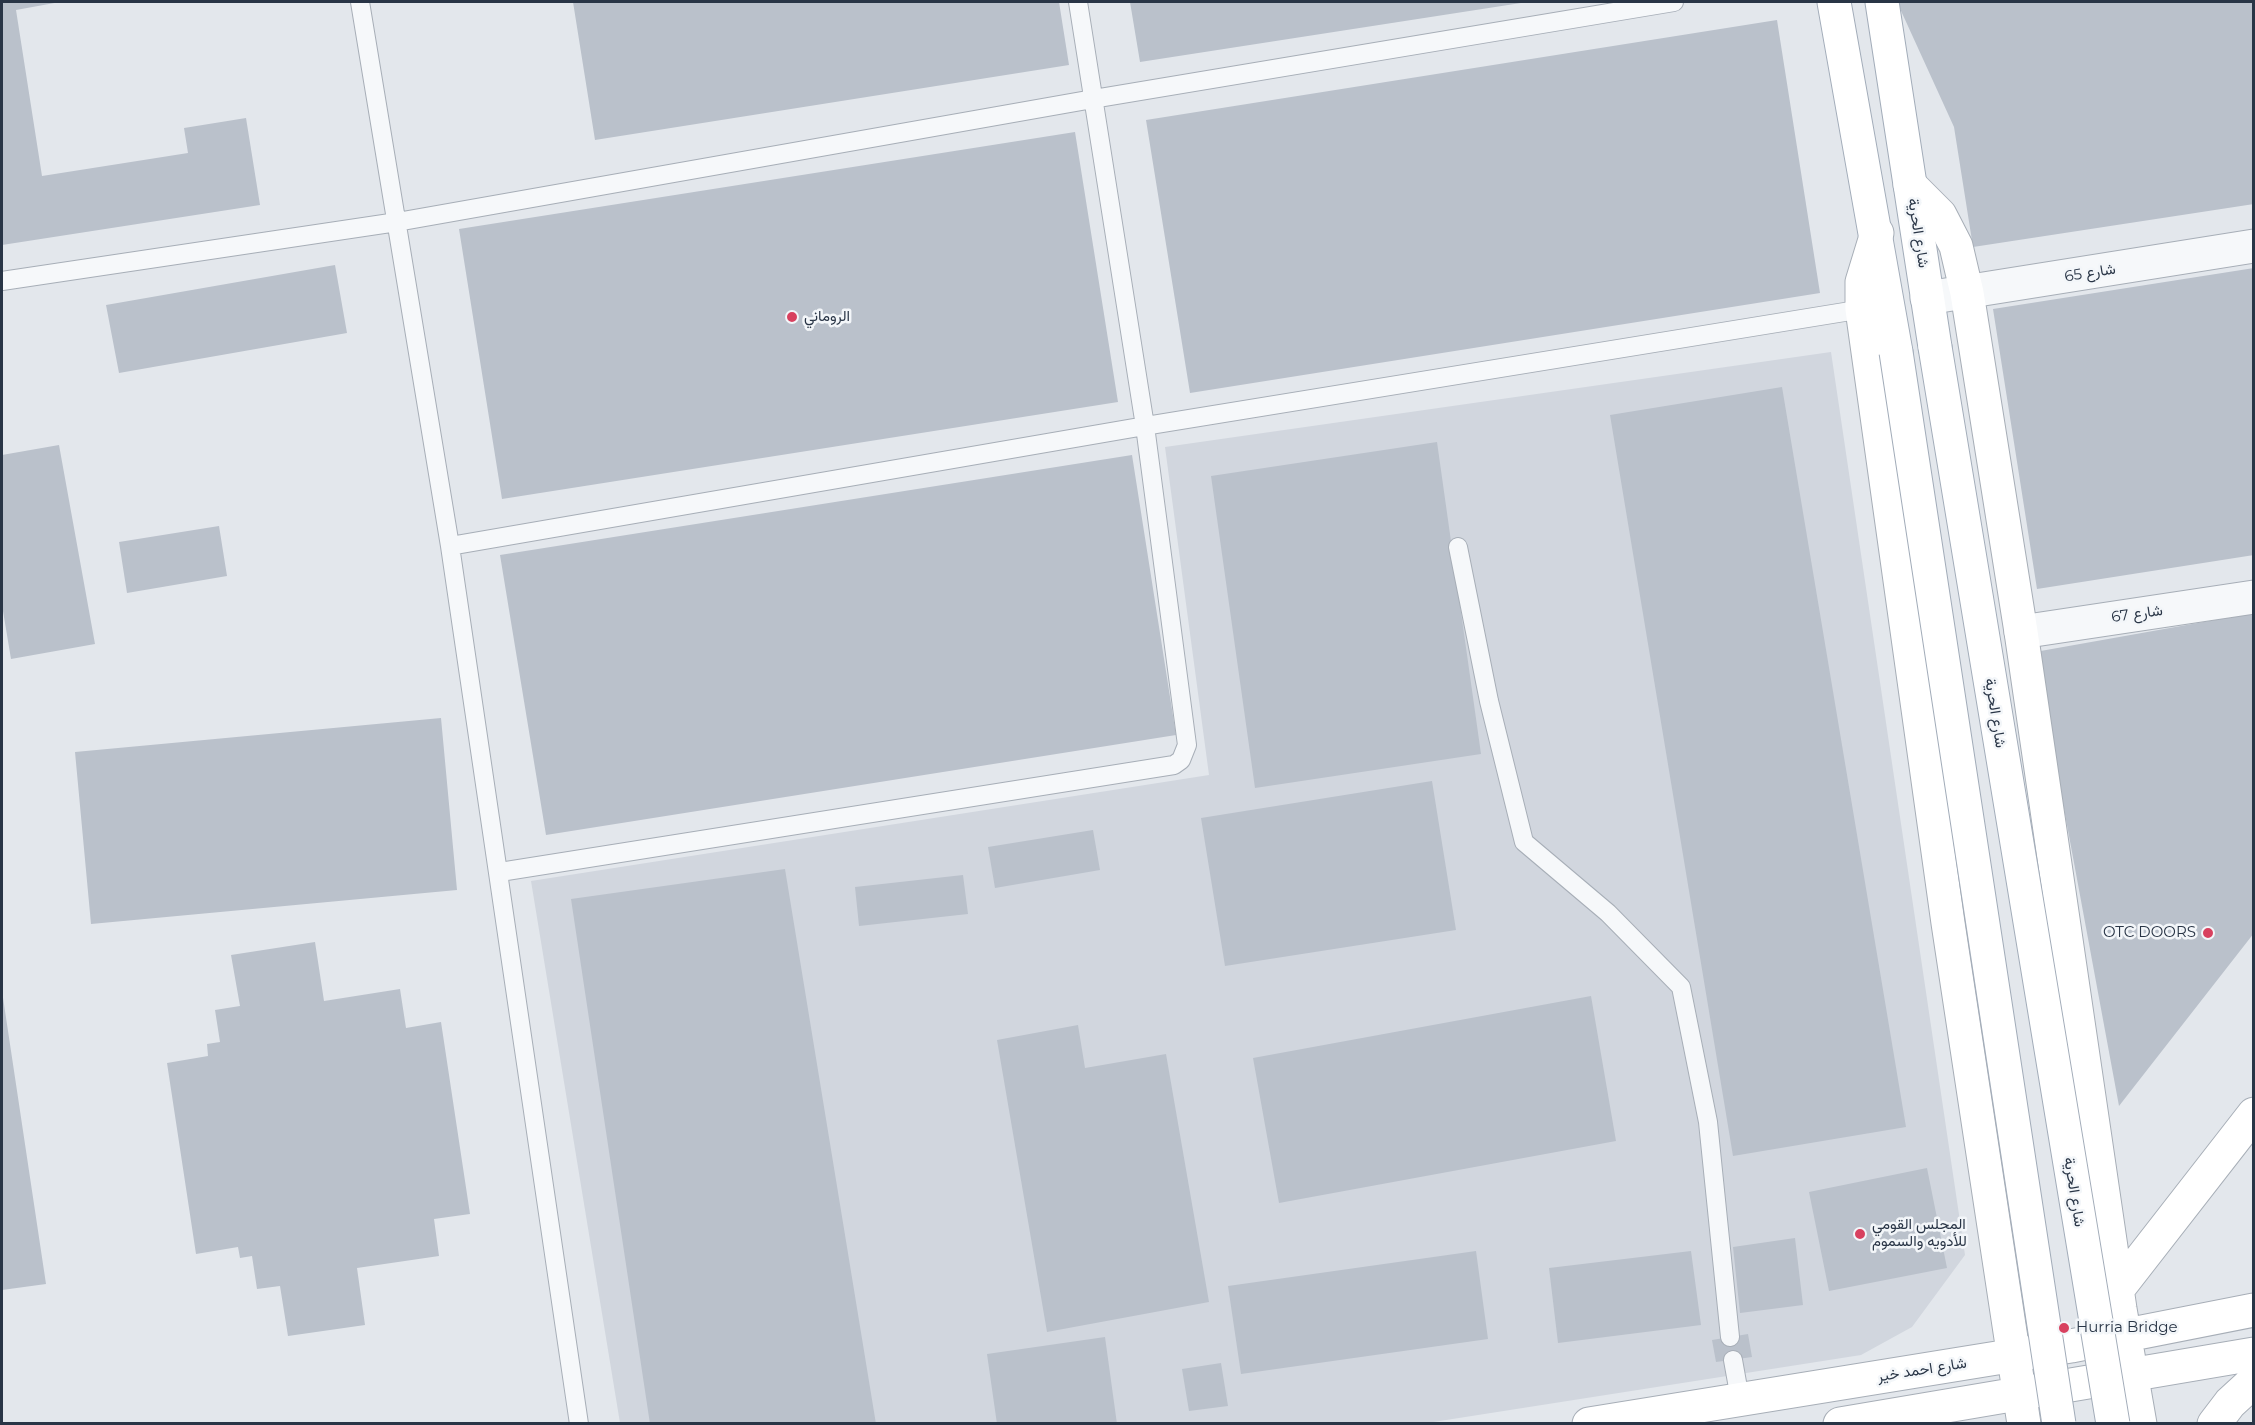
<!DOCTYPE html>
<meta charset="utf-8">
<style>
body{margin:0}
#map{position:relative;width:2255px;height:1425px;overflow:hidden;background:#e3e7ec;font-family:Montserrat,sans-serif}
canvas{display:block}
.frame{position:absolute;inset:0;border:3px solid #293546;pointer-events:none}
</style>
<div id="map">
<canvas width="2255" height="1425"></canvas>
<div class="frame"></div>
</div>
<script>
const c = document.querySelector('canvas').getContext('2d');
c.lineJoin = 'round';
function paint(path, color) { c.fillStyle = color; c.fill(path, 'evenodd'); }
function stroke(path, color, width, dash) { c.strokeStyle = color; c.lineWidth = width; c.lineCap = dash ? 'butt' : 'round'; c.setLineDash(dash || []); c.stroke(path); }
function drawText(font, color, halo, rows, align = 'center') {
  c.font = font + ' Montserrat,Vazirmatn,sans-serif'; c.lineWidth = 5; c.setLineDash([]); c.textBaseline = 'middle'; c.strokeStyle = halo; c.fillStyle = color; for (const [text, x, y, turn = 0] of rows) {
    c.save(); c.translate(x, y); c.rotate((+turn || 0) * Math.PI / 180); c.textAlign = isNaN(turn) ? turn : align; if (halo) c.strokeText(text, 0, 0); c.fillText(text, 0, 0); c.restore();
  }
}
paint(new Path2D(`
 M1831,352L1965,1255L1912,1327L1861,1355L1427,1423H620L531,881L1209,775L1165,447Z`), '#d1d6de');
paint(new Path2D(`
 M2,2H60L16,10L42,176L188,153L184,128L246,118L260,205L2,245Z
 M573,2H1059L1069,65L595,140Z
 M1130,2H1521V3L1140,62Z
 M1897,2H2254V204L1973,247L1954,127Z
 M1777,20L1820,293L1190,393L1146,120Z
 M1075,132L1118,402L502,499L459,229Z
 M335,265L347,333L119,373L106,305Z
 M2254,268V555L2037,589L1993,309Z
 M1782,387L1906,1127L1733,1156L1610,415Z
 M1437,442L1481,754L1255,788L1211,476Z
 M59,445L95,644L11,659L2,605V455Z
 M1132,455L1176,735L546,835L500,555Z
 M219,526L227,576L127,593L119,542Z
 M2254,613V933L2119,1106L2035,652Z
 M441,718L457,890L91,924L75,752Z
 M1432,781L1456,930L1225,966L1201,818Z
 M1093,830L1100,870L995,888L988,847Z
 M785,869L876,1424H650L571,899Z
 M963,875L968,914L859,926L855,887Z
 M315,942L324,1001L400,989L406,1028L441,1022L470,1214L434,1219L439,1256L357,1268L365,1325L288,1336L280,1286L257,1289L252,1256L240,1258L238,1247L196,1254L167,1063L208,1056L207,1044L220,1042L215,1010L240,1006L231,955Z
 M2,991L46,1284L2,1290Z
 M1591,996L1616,1141L1279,1203L1253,1058Z
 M1078,1025L1085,1068L1166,1054L1209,1302L1047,1332L997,1040Z
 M1927,1168L1947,1268L1829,1291L1809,1192Z
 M1795,1238L1803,1305L1740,1313L1733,1247Z
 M1476,1251L1488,1339L1241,1374L1228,1286Z
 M1691,1251L1701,1325L1558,1343L1549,1268Z
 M1748,1334L1752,1357L1716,1362L1712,1340Z
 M1105,1337L1117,1424H997L987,1354Z
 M1221,1363L1228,1406L1189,1411L1182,1369Z`), '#bac1cb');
const lane = new Path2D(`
 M360,2L450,546L579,1424
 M2,281L397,222L1093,99L1674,2
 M450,546L1145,426L1869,308
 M1458,547L1489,701L1524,842L1608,913L1681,987L1708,1122L1730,1337
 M500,872L1174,765L1181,760L1187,745L1145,426L1078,2
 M1733,1360L1740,1399`);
const street = new Path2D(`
 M1927,298L2254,246
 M2021,632L2254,597`);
const secondary = new Path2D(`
 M1910,185L1940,215L1956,246L1967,293L2021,632L2120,1309L2140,1424
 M1877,233L1862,282V309L1948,923L2024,1424
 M2107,1298L2117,1290L2254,1114
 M1589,1424L2071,1346L2254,1310
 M1840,1424L2254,1354
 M2214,1424L2230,1403L2254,1381`);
const primary = new Path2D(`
 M1834,2L1896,352
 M1882,2L1935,347`);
stroke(lane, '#a7aeb7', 20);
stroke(street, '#a7aeb7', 35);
stroke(secondary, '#a7aeb7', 35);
stroke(primary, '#a2acb9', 35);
stroke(lane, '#f6f8fa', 18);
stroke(street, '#f6f8fa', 33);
stroke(secondary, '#fff', 33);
stroke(primary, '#fff', 33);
const primaryBridge = new Path2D(`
 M1935,347L2113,1424
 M1896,352L2059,1424`);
stroke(primaryBridge, '#a2acb9', 35, []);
stroke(primaryBridge, '#fff', 33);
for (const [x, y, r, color] of [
 [792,317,6,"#d8415f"],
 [2208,933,6,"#d8415f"],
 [1860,1234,6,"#d8415f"],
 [2064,1328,6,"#d8415f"]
]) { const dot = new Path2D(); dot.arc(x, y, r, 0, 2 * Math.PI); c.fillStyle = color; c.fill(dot); stroke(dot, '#f3f6f9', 2); }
drawText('15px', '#293546', '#f3f6f9', [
 ["شارع الحرية",1918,233,81],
 ["شارع 65",2090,273,-9],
 ["شارع 67",2137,614,-8],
 ["شارع الحرية",1995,713,81],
 ["شارع الحرية",2074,1192,81],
 ["شارع احمد خير",1922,1370,-9]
]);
drawText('15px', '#293546', '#f3f6f9', [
 ["الروماني",804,317],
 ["OTC DOORS",2196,933,"right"],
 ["المجلس القومي",1872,1225],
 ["للأدويه والسموم",1872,1242],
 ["Hurria Bridge",2076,1328]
], 'left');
</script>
